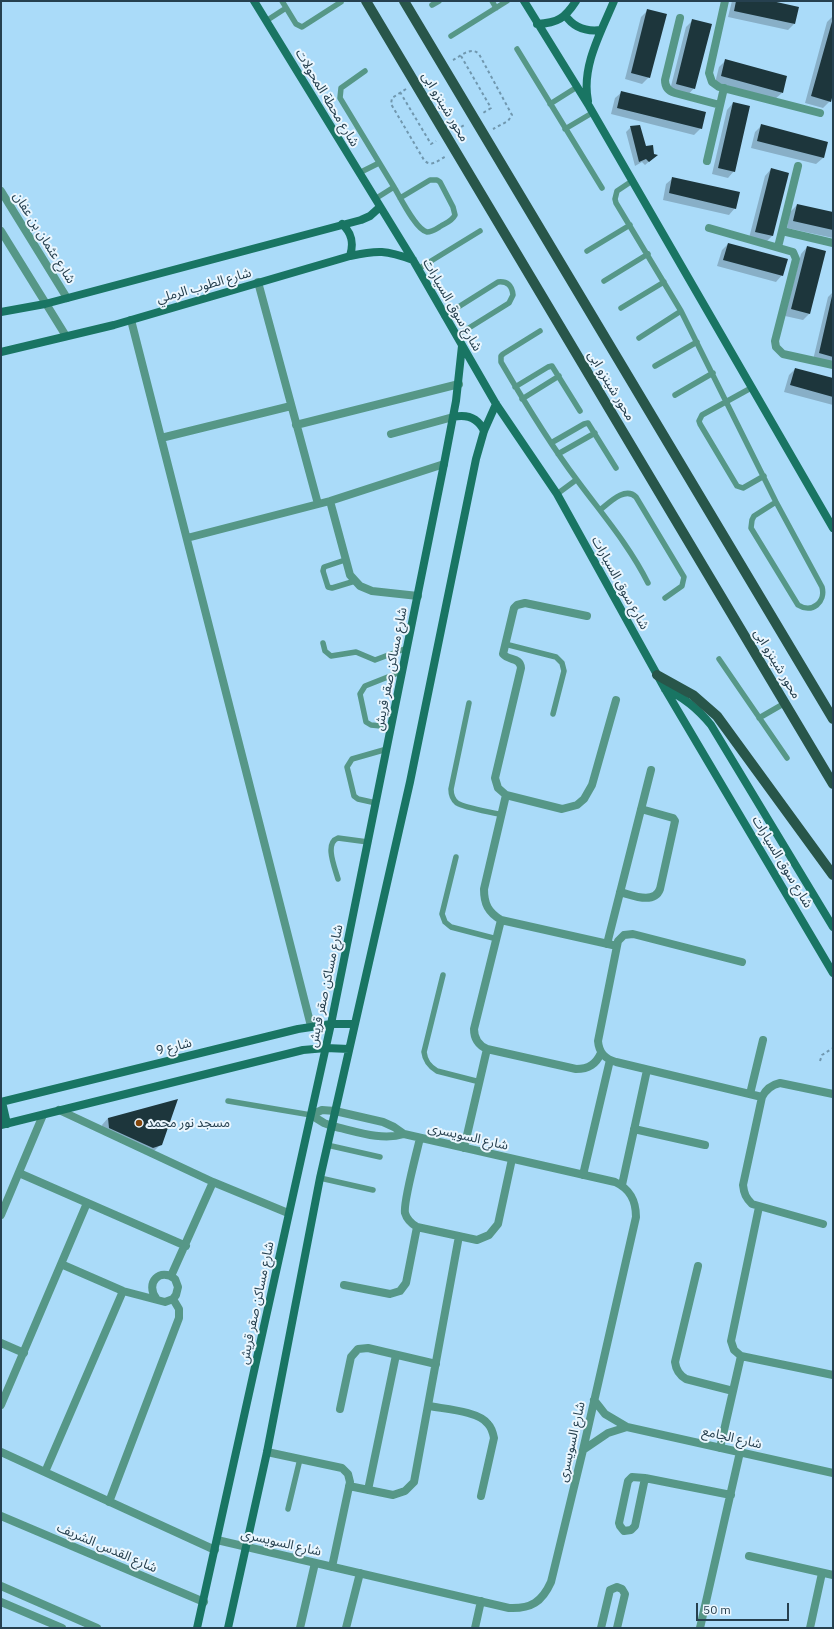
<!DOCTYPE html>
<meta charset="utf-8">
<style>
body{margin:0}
#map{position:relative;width:834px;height:1629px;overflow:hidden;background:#aadbf9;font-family:"IBM Plex Sans",sans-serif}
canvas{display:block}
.frame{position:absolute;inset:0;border:2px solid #26404f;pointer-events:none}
.scale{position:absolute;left:696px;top:1603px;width:93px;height:18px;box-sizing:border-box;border:2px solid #26404f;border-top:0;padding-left:5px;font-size:12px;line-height:14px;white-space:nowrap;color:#26404f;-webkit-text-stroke:3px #eaf6fe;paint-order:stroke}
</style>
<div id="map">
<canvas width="834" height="1629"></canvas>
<div class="frame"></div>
<div class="scale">50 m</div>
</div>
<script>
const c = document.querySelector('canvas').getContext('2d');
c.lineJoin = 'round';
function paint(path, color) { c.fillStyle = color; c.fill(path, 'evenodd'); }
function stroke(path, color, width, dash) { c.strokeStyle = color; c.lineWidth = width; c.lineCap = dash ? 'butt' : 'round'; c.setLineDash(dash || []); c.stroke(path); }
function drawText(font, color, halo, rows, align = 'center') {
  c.font = font + ' "IBM Plex Sans","Noto Sans Arabic",sans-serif'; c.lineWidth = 4; c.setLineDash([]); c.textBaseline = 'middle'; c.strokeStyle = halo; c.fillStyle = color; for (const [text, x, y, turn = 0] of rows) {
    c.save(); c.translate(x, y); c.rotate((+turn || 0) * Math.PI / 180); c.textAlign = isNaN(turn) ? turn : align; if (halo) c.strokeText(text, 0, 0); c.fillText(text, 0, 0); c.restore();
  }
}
paint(new Path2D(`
 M732,1H768L794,24L788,30L728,17Z
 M648,10L649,77L642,84L625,79L641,17Z
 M833,16V90L830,101L823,108L805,103L827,22Z
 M693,20L694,88L688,95L670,90L686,27Z
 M726,60L782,93L775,99L715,83L719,67Z
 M622,92L701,128L694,135L611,114L615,98Z
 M733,103L734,171L728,178L712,174L727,110Z
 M761,126L827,142L823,158L816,164L751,148L755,132Z
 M631,127L652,159L645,165L642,162L635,166L626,132Z
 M771,169L788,173L772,236L766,242L749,238L765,176Z
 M673,178L735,208L729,215L663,200L666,184Z
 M797,205L833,213V238L787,228L790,212Z
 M728,244L782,275L776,282L717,266L722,250Z
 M807,247L825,252L809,314L803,320L785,316L801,254Z
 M833,292V362L813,360L828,297Z
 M795,369L833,379V405L784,392L789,375Z
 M108,1118L161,1144L154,1151L103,1134L102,1125Z`), '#0003');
paint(new Path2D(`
 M736,1H772L799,7L795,24L734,11Z
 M647,9L667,14L650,78L631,73Z
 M833,18V94L831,102L811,96Z
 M692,19L712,24L695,89L676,84Z
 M725,59L787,76L783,93L721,76Z
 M621,91L706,112L702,129L617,108Z
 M733,102L750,106L735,172L718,168Z
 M761,124L828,142L824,158L757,141Z
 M640,125L646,146L653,145L654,154L658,155L649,162L646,159L639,162L630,126Z
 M771,168L789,173L773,236L755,232Z
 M672,177L740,192L736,209L669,193Z
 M797,204L833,212V230L793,221Z
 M728,243L788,259L783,276L723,260Z
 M807,246L826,251L810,314L791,309Z
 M832,296H833V357L819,353Z
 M795,368L833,378V397L790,385Z
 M178,1099L162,1145L153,1148L109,1128L108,1118Z`), '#1d363c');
stroke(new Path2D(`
 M461,56L491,108L483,113
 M453,60C461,56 471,46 479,54L512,115L508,121L493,129
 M406,89L392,98L391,104L424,160C431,168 439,160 446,156
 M400,92L431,144L436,141
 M456,130L466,124
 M820,1061L822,1055L833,1048`), '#7097ae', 2, [3, 3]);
stroke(new Path2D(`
 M282,1L296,24L302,27L341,2
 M492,1L496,8
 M432,5L439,1
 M266,21L286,8
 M451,36L507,1
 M517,49L602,188
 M365,71L341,88L340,98L394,187C400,197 416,230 427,232C432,232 436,229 441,226C446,223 452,221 455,215L453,207L440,182L437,180H430L400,198
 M550,104L577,87
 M565,129L592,113
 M359,173L379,163
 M632,181L617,191L615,199L616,203L681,311L776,502L822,587C826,602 812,614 798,605L751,528L752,520L754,516L776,502
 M375,199L394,187
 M587,251L630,225
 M418,269L480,231
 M604,281L648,254
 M621,308L664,282
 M444,316L498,282C507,281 512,285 513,295L509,303L456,336
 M540,331L503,354L501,356V362C525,403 549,443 577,480C602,514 629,545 648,583
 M639,338L681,311
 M655,366L697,342
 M515,387L548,367L552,366L580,411
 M751,388L702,415L699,421L700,424L737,486L743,488L764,476
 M675,395L713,373
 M522,399L559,376
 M551,443L584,424L588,423L616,468
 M558,454L595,433
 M557,494L576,480
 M600,510C609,503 625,486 636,497L684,577L682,586L665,598
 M345,560L324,567L323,571L328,587L332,588L355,581
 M323,643L325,651L331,656L356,652L375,660L407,648
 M505,644L556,657L562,663L564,671L553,714
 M719,659L787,758
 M469,703L451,789C451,794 452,799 457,803C465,808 491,812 502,815
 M759,718L785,703
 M391,727L371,725L366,722L360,694L365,686L403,671
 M376,803L358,799L354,796L347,767L352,759L387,749
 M456,857L442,914L445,922L451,927L497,939
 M338,879C335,868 324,843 338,838L368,842
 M443,975L424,1052C425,1061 429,1066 437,1071L480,1082
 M228,1101L311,1115
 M327,1145L380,1157
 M320,1178L373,1190
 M288,1509L300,1459`), '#569787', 5.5);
stroke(new Path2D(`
 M725,1L709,73L712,82L719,87L820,113
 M680,18L665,80C665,87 668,91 675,93L720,105
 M707,161L724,88
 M1,191L67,298
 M709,228L793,252L796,259L775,341L776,347L783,354L833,365
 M1,231L66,336
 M782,231L833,243
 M778,247L798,166
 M258,282L318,504
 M131,320L311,1026
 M296,425L459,384
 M391,434L453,417
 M161,438L291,406
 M330,501L350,575L360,586L372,591L418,596
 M187,538L330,501L444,464
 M587,616L525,603L517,605L514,608L503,654C509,661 520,657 521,668L495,778L498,788L506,795L562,809L577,805L584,799L592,785L616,700
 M506,795L484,889C484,904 488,912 501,920L617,946
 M620,892C632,895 654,905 660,889L675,821L673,818L641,809
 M501,920L474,1029C474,1039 478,1045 487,1049L576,1069C589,1069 596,1064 601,1053
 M607,944L651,770
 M742,962L633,934L624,935L618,941L598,1041C599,1053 605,1059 616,1062L762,1097
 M750,1094L763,1040
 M59,1110L213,1182L288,1213
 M634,1129L705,1145
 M420,1138C417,1152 403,1202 405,1213C407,1220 412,1224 417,1227L477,1240L489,1235L498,1224L512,1159
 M464,1148L487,1049
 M19,1173L186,1246
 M583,1175L610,1060
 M622,1185L647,1070
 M759,1207L731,1341L734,1350L741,1356L833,1375
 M1,1215L43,1115
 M823,1224L752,1204C746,1198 744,1194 743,1185L762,1097C766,1089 771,1085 780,1083L833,1094
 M61,1264L123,1291L165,1302L173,1299L176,1295L178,1287L175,1279C160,1267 145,1283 156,1298
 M698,1266L675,1362C676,1370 679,1375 686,1379L733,1391
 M171,1276L213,1182
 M344,1285L390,1294L400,1291L406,1283L417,1227
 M1,1343L24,1353
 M594,1400L605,1414L627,1427L833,1473
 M1,1405L87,1203
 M429,1406C444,1409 479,1411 488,1424C492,1428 493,1433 494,1438L481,1496
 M340,1409L351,1357L358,1349L368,1348L436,1364
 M720,1448L741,1356
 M583,1450L608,1433L627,1427
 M1,1452L215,1550
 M267,1452L342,1468L348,1474L350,1482L332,1567
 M45,1472L123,1291
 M645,1478L635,1526L631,1530L624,1531L620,1526L619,1523L628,1481L632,1477L645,1478L731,1495
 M349,1486L393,1495L405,1491L414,1482L459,1236
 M368,1490L396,1355
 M109,1502L179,1318V1309L173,1299
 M1,1516L204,1602
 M217,1540L509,1608C531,1609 542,1602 551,1582L583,1450L636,1217C636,1200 630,1189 615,1182L404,1134L394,1127L383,1122L335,1111L322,1110L311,1115L324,1123L332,1126C355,1131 381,1141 404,1134
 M749,1556L833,1575
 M1,1586L97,1628
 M1,1602L62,1628
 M300,1628L315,1563
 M346,1628L360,1573
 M475,1628L481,1601
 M601,1628L610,1590L617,1587L622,1589L625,1594L617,1628
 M700,1628L740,1452
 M810,1628L822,1573`), '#569787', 8);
stroke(new Path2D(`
 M254,1L413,260L496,404L557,494L665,689L833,973
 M524,1L589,106L833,528
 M565,15C574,28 586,32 601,30
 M537,24C558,23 565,18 576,1
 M588,101C581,67 601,32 614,1
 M342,224C352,233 354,243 350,256
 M1,312L45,304L361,220L370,216L380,207
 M1,352L114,325L350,256C378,250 386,250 413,260
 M453,417C467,414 478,418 484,431
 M665,689C684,697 698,709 711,725L833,927
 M1,1102L298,1029L331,1024H355
 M2,1102L7,1124
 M1,1125L303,1050L326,1048L349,1049
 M197,1628L331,1024L444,464L456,401L462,346
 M228,1628L267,1452L320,1178L410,782L476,459L484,431L496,404`), '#197563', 8);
stroke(new Path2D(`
 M366,1L833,784
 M404,1L833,719
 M657,675L693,695L717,716L833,875`), '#28564a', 10);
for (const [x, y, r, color] of [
 [139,1123,4,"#84450a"]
]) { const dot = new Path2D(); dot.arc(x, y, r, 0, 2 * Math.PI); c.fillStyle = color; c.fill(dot); stroke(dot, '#eaf6fe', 1.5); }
drawText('13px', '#26404f', '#eaf6fe', [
 ["شارع محطة المحولات",327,98,59],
 ["محور شينزو ابى",445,107,59],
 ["شارع عثمان بن عفان",44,238,58],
 ["شارع الطوب الرملي",204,286,-16],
 ["شارع سوق السيارات",452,305,60],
 ["محور شينزو ابى",611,386,59],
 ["شارع سوق السيارات",620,583,61],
 ["محور شينزو ابى",777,664,59],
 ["شارع مساكن صقر قريش",391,669,-79],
 ["شارع سوق السيارات",782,862,59],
 ["شارع مساكن صقر قريش",326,986,-78],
 ["شارع 9",174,1047,-14],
 ["شارع السويسرى",468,1137,13],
 ["شارع مساكن صقر قريش",257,1303,-78],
 ["شارع الجامع",732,1438,13],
 ["شارع السويسرى",572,1442,-77],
 ["شارع السويسرى",281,1543,13],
 ["شارع القدس الشريف",107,1548,23]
]);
drawText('13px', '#26404f', '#eaf6fe', [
 ["مسجد نور محمد",147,1123]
], 'left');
</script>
